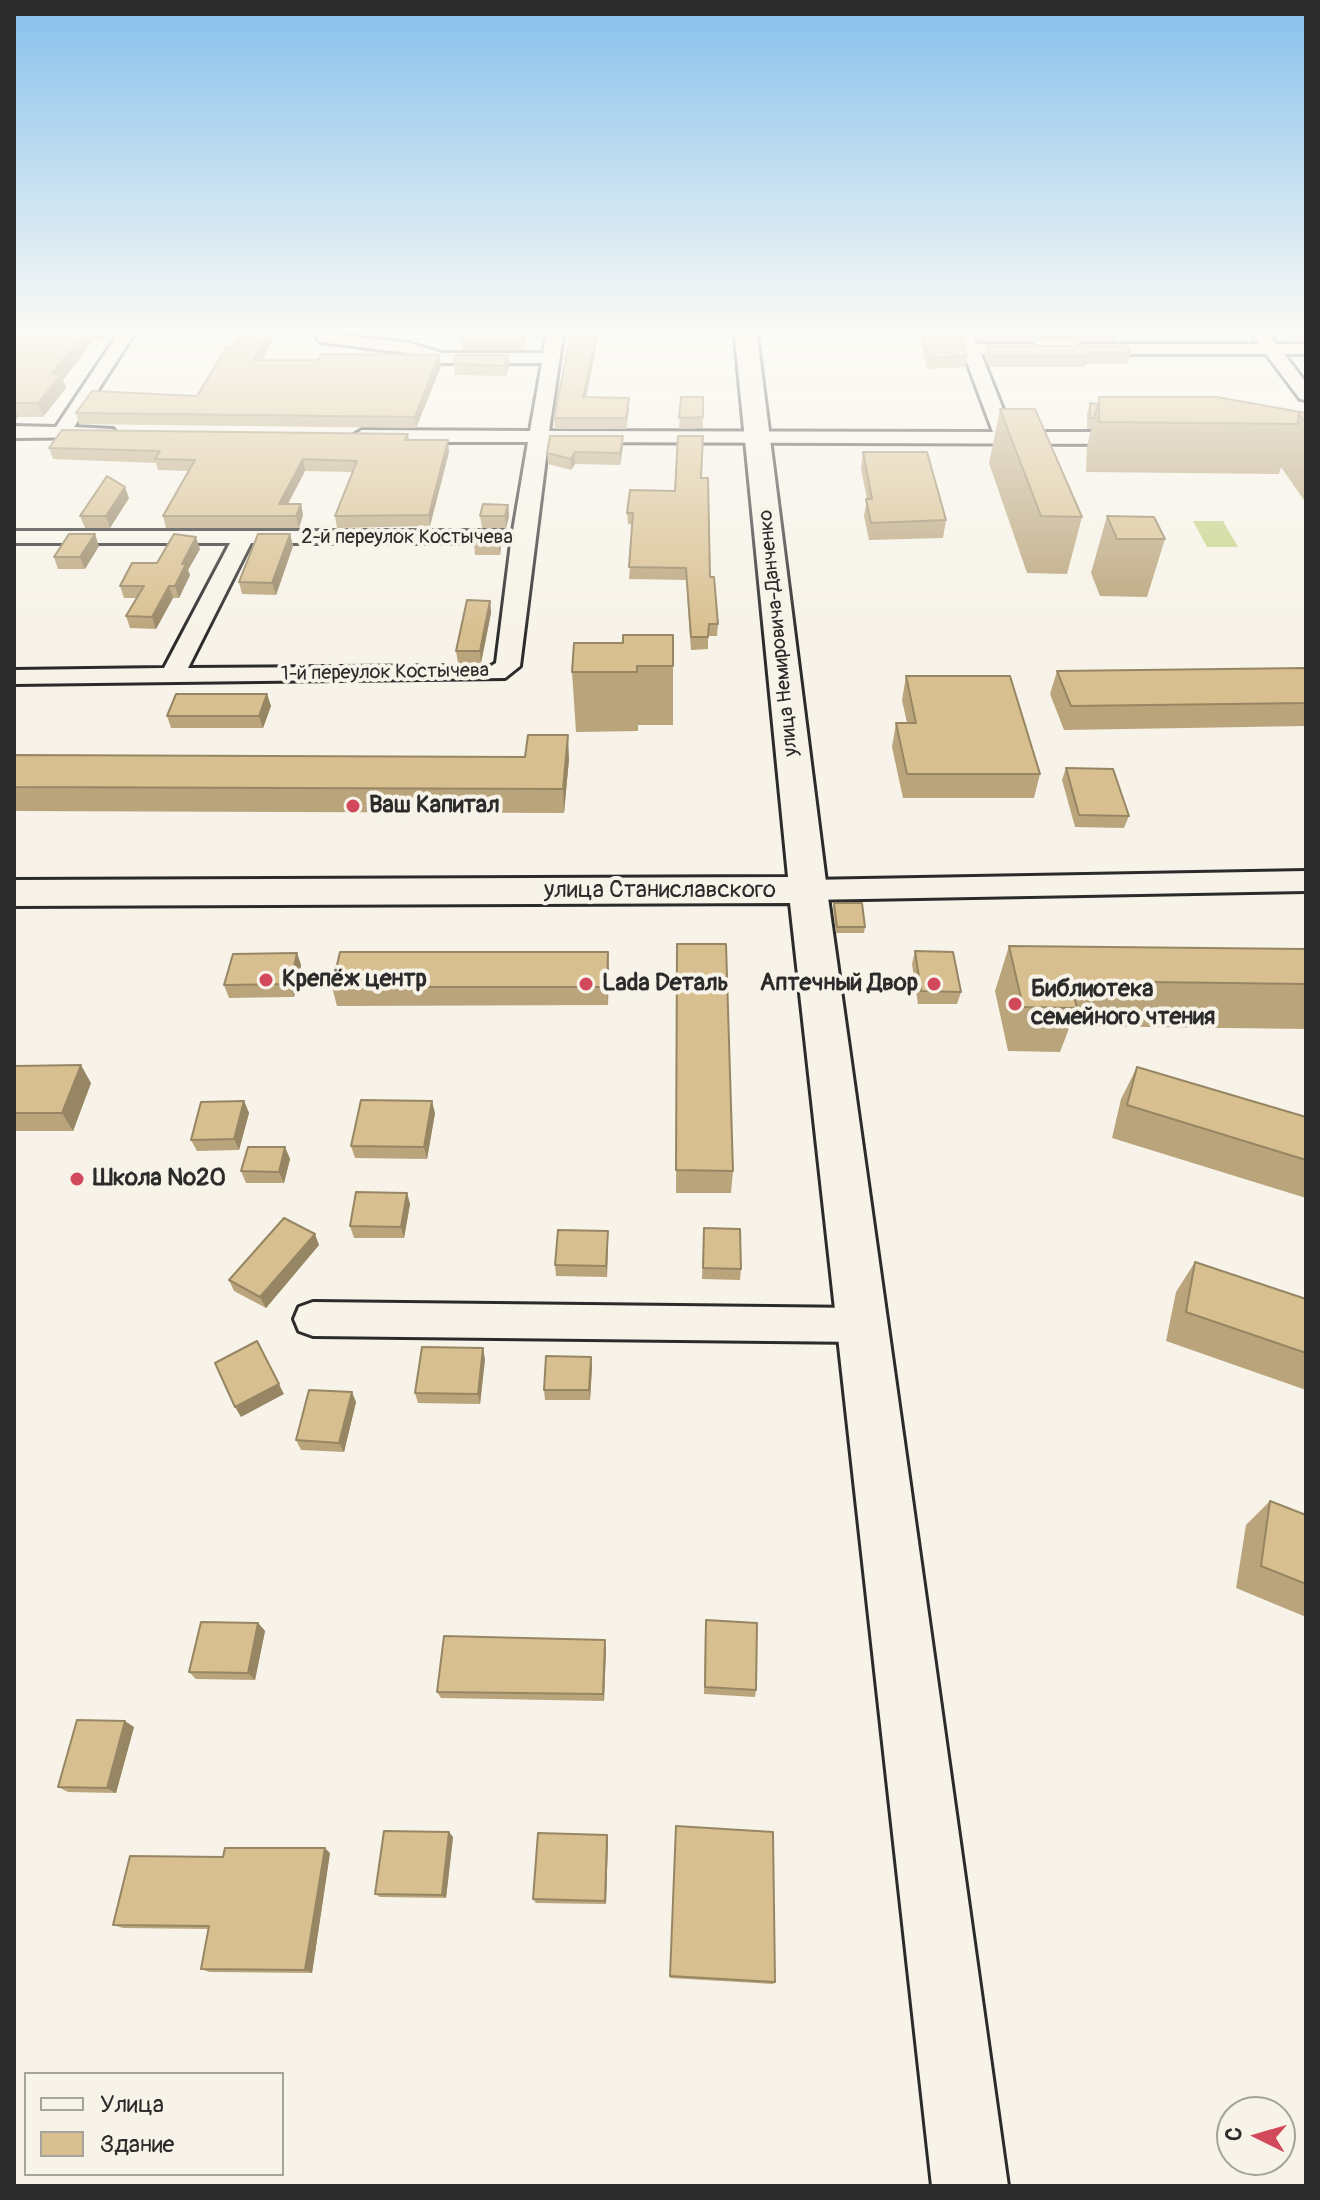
<!DOCTYPE html>
<meta charset="utf-8">
<style>
body{margin:0}
#map{position:relative;width:1320px;height:2200px;overflow:hidden;background:#f7f3e8;font-family:Pangolin,sans-serif}
canvas{display:block}
.frame{position:absolute;inset:0;border:16px solid #2b2b2b;pointer-events:none}
.legend{position:absolute;left:24px;top:2072px;width:260px;height:104px;box-sizing:border-box;background:#f7f3e8;border:2px solid #a5a39c;margin:0;padding:10px 14px;list-style:none;font-size:24px;color:#2b2b2b}
.legend li{display:flex;align-items:center;gap:16px;height:40px}
.legend b{width:40px;border:2px solid #a5a39c}
.north{position:absolute;left:1216px;top:2096px;width:80px;height:80px;box-sizing:border-box;background:#f7f3e8;border:2px solid #a5a39c;border-radius:50%;rotate:275deg;font-size:22px;font-weight:700;line-height:32px;text-align:center;color:#2b2b2b}
.north::after{content:'';display:block;margin:auto;width:28px;height:36px;background:#d1495b;clip-path:polygon(50% 0,100% 100%,50% 72%,0 100%)}
</style>
<div id="map">
<canvas width="1320" height="2200"></canvas>
<div class="frame"></div>
<ul class="legend">
<li><b style="height:10px;background:#f7f3e8"></b>Улица</li>
<li><b style="height:22px;background:#d8bf8f"></b>Здание</li>
</ul>
<div class="north">С</div>
</div>
<script>
const c = document.querySelector('canvas').getContext('2d');
c.lineJoin = 'round';
function paint(path, color) { c.fillStyle = color; c.fill(path, 'evenodd'); }
function stroke(path, color, width, dash) { c.strokeStyle = color; c.lineWidth = width; c.lineCap = dash ? 'butt' : 'round'; c.setLineDash(dash || []); c.stroke(path); }
function drawText(font, color, halo, rows, align = 'center') {
  c.font = font + ' Pangolin,sans-serif'; c.lineWidth = 8; c.setLineDash([]); c.textBaseline = 'middle'; c.strokeStyle = halo; c.fillStyle = color; for (const [text, x, y, turn = 0] of rows) {
    c.save(); c.translate(x, y); c.rotate((+turn || 0) * Math.PI / 180); c.textAlign = isNaN(turn) ? turn : align; if (halo) c.strokeText(text, 0, 0); c.fillText(text, 0, 0); c.restore();
  }
}
paint(new Path2D(`
 M1193,521H1223L1238,547H1207Z`), '#c4d286');
const minor = new Path2D(`
 M122,328H138L74,427L113,429L116,433L113,437L14,438V426L56,427Z
 M310,328H327L331,334L409,343L442,353H543L548,328H564L549,431L993,432L955,330L970,328L977,344H1031L1040,349L1031,354H981L1012,432H1134L1144,438L1134,444L548,442L520,666L505,678L14,684V670L164,668L230,543H14V531H513L528,442H362L352,436L362,430L530,431L542,363H441L407,353L320,342ZM251,543H511L496,663L491,666L188,668Z
 M1263,333L1269,334L1276,344H1306V354H1284L1306,383V400L1300,399L1266,354H1083L1074,349L1083,344H1259L1254,338Z
 M1306,871V891L808,900L798,897L793,890L798,883L808,880Z
 M313,1302L861,1308L875,1313L881,1325L875,1337L861,1342L313,1336L299,1331L294,1319L299,1307Z`);
const major = new Path2D(`
 M734,328H756L827,890L1008,2186H932L790,903L14,906V880L788,877Z`);
stroke(minor, '#2b2b2b', 6);
stroke(major, '#2b2b2b', 6);
paint(minor, '#f7f3e8');
paint(major, '#f7f3e8');
paint(new Path2D(`
 M14,328H116L106,341H93L63,380L66,388L43,417H18L14,422Z
 M245,328H279L262,360H318L439,355L441,366L416,428L79,424L76,413L197,396L232,348Z
 M496,328H528L523,350H462L461,339L495,332Z
 M811,328H836V329H811Z
 M918,328H957L967,356L966,367L927,369Z
 M973,328H1116L1118,331L1115,341H979Z
 M1286,328H1306V342L1297,341Z
 M597,343L586,397L629,398V409L626,429H555L554,418Z
 M987,346L1130,353L1127,364H1086L1085,367H989L985,357Z
 M454,364L509,366L506,376L455,375Z
 M681,397H703V428L679,429Z
 M1099,397L1306,413V503L1281,467L1279,474L1086,472L1087,447L1091,429H1087V414L1090,403L1098,404Z
 M1000,409L1082,517L1067,574L1027,573L989,463Z
 M408,434L409,440L449,452L430,526L337,528L335,516L353,472L305,471L288,504H301L303,515L299,528H166L163,516L189,471L158,470L156,463L53,459L49,448Z
 M623,447L620,465L575,464L571,470L548,464L547,453Z
 M863,452L946,520L943,538L869,540L864,516L867,499L861,469Z
 M702,478L710,577L718,624L717,636H708V649L691,650L686,580L629,579L633,525L628,524L627,513Z
 M129,498L110,528H85L80,516Z
 M508,505L509,516L506,528H482L480,516Z
 M1107,516L1165,539L1147,597L1100,596L1091,573Z
 M290,534L293,546L276,595L242,594L239,582Z
 M500,534L501,546L500,555H475L474,543Z
 M99,546L85,569H58L54,557Z
 M200,549L188,570L190,575L179,598H173L156,629L130,628L126,616L137,598H124L120,586L157,563Z
 M490,601L491,613L481,663H458L456,651Z
 M574,643L673,666V725H638V731L576,732L572,672Z
 M1306,668V726L1064,730L1050,694L1057,671Z
 M906,676L1040,774L1034,798H903L892,747L896,723H907L902,700Z
 M267,694L271,706L263,728H171L167,716Z
 M14,755L569,759L564,813L14,811Z
 M1066,768L1129,816L1124,828L1075,827L1062,780Z
 M834,903L865,927L864,933H836L833,909Z
 M677,944L733,1171L731,1193H676Z
 M1009,946L1306,949V1029L1070,1026L1060,1052L1008,1051L995,991Z
 M915,951L961,992L957,1004H918L912,964Z
 M608,952V1005L337,1006L332,987Z
 M297,953L301,965L294,997L229,998L224,985Z
 M14,1066L91,1083L73,1131H14Z
 M1137,1067L1306,1117V1198L1112,1138L1121,1099Z
 M244,1101L249,1113L239,1150L197,1151L191,1140Z
 M435,1113L427,1159L355,1158L351,1146Z
 M285,1147L290,1159L284,1183H246L241,1171Z
 M407,1193L410,1204L404,1238H354L350,1226Z
 M704,1228L741,1269L740,1280L702,1279Z
 M608,1231L607,1277L556,1276L555,1265Z
 M319,1245L266,1308L234,1291L229,1280Z
 M1195,1262L1306,1299V1390L1166,1341L1176,1292Z
 M591,1357L592,1367L590,1400H545L544,1390Z
 M485,1359L480,1404L418,1403L415,1393Z
 M356,1402L344,1452L301,1450L296,1440Z
 M1270,1501L1306,1515V1617L1236,1588L1246,1525Z
 M258,1623L265,1631L255,1680L196,1679L189,1672Z
 M705,1627L756,1690L755,1697L704,1694Z
 M606,1648L604,1701L441,1698L437,1692Z
 M134,1727L116,1793L68,1792L58,1787Z
 M676,1826L775,1982L773,1984L670,1978Z
 M607,1835L608,1839L606,1904L536,1903L533,1899Z
 M453,1837L446,1898L380,1897L375,1894Z
 M330,1853L312,1973L209,1972L201,1969L209,1929L123,1928L113,1925L223,1857Z`), '#baa47b');
paint(new Path2D(`
 M89,328L93,341L63,380L66,388L43,417L38,403L52,374Z
 M102,328H116L106,341Z
 M271,328H279L256,371L253,360Z
 M525,328H528L523,350L522,339Z
 M597,333V343L584,408L583,397Z
 M439,355L441,366L416,428L415,417Z
 M508,355L509,366L506,376L505,366Z
 M629,398V409L626,429V418Z
 M14,405L18,417L14,422Z
 M623,436V447L620,465V453Z
 M448,440L449,452L430,526L429,515Z
 M575,452V464L571,470V459Z
 M303,459L305,471L282,515L279,504Z
 M125,487L129,498L110,528L106,516Z
 M301,504L303,515L299,528L296,516Z
 M508,505L509,516L506,528L505,516Z
 M95,534L99,546L85,569L80,557Z
 M290,534L293,546L276,595L272,583Z
 M500,534L501,546L500,555L498,543Z
 M196,537L200,549L188,570L190,575L179,598L175,586L182,564Z
 M169,586L173,598L156,629L152,617Z
 M490,601L491,613L481,663L480,651Z
 M267,694L271,706L263,728L259,716Z
 M568,735L569,759L564,813L563,789Z
 M608,952L609,970L608,1005L607,987Z
 M297,953L301,965L294,997L290,984Z
 M81,1065L91,1083L73,1131L62,1113Z
 M244,1101L249,1113L239,1150L234,1139Z
 M432,1101L435,1113L427,1159L424,1147Z
 M285,1147L290,1159L284,1183L279,1172Z
 M407,1193L410,1204L404,1238L401,1227Z
 M608,1231V1242L607,1277L606,1266Z
 M315,1234L319,1245L266,1308L260,1297Z
 M257,1341L284,1394L241,1417L235,1407Z
 M483,1348L485,1359L480,1404L478,1394Z
 M591,1357L592,1367L590,1400L589,1390Z
 M352,1392L356,1402L344,1452L339,1443Z
 M258,1623L265,1631L255,1680L248,1673Z
 M605,1640L606,1648L604,1701L603,1694Z
 M125,1721L134,1727L116,1793L107,1788Z
 M449,1832L453,1837L446,1898L442,1895Z
 M607,1835L608,1839L606,1904L605,1901Z
 M325,1848L330,1853L312,1973L305,1970Z`), '#978664');
const building = new Path2D(`
 M14,328H89L52,374L61,375L38,403H14Z
 M245,328H271L253,360H318L321,354L439,355L415,417L76,413L92,391L197,396L226,348H232Z
 M496,328H525L522,339H461L463,332H495Z
 M922,328H957L967,356L929,358Z
 M980,328H1116L1118,331H981Z
 M571,333H597L583,397L629,398L626,418H554Z
 M987,346H1126L1130,353H1087L1088,356H991Z
 M456,355H508L505,366L454,364Z
 M681,397H703V417L679,418Z
 M1099,397H1217L1306,413V424L1299,414L1298,424L1099,422Z
 M1090,403L1098,404L1094,418H1090Z
 M1000,409H1035L1082,517L1041,516Z
 M62,430L408,434L405,440H448L429,515L335,516L357,461L303,459L279,504H301L296,516H163L195,460L155,459L160,451L49,448Z
 M550,436H623L620,453L575,452L571,459L547,453Z
 M678,436H703L701,478H708L710,577H714L718,624H709L708,637H691L686,568L629,567L633,513H627L630,490L675,491Z
 M863,452H927L946,520L871,523L866,499H872Z
 M107,476L125,487L106,516H80Z
 M483,504L508,505L505,516H480Z
 M1107,516L1154,517L1165,539H1117Z
 M69,534H95L80,557H54Z
 M174,534L196,537L182,564H186L175,586H169L152,617L126,616L144,586H120L132,563H157Z
 M258,534H290L272,583L239,582Z
 M476,534H500L498,543H474Z
 M467,600L490,601L480,651H456Z
 M623,635H673V666H637V672H572L574,643H623Z
 M1306,668V703L1071,706L1057,671Z
 M906,676H1010L1040,774H907L896,723H916Z
 M176,694H267L259,716H167Z
 M528,735H568L563,789L14,787V755L525,757Z
 M1066,768L1113,769L1129,816L1079,815Z
 M834,903H862L865,927H837Z
 M677,944H726L733,1171L676,1170Z
 M1009,946L1306,949V984L1070,981L1077,1008L1023,1007Z
 M915,951L953,952L961,992L921,991Z
 M340,952H608L607,987H332Z
 M297,953L290,984L224,985L233,954Z
 M81,1065L62,1113H14V1066Z
 M1137,1067L1306,1117V1160L1127,1105Z
 M361,1100L432,1101L424,1147L351,1146Z
 M244,1101L234,1139L191,1140L201,1102Z
 M248,1147H285L279,1172L241,1171Z
 M356,1192L407,1193L401,1227L350,1226Z
 M284,1218L315,1234L260,1297L229,1280Z
 M704,1228L740,1229L741,1269L703,1268Z
 M558,1230L608,1231L606,1266L555,1265Z
 M1195,1262L1306,1299V1353L1186,1312Z
 M257,1341L279,1384L235,1407L215,1363Z
 M422,1347L483,1348L478,1394L415,1393Z
 M546,1356L591,1357L589,1390H544Z
 M309,1390L352,1392L339,1443L296,1440Z
 M1270,1501L1306,1515V1584L1261,1566Z
 M706,1620L757,1623L756,1690L705,1687Z
 M201,1622L258,1623L248,1673L189,1672Z
 M444,1636L605,1640L603,1694L437,1692Z
 M77,1720L125,1721L107,1788L58,1787Z
 M676,1826L773,1832L775,1982L670,1976Z
 M384,1831L449,1832L442,1895L375,1894Z
 M538,1833L607,1835L605,1901L533,1899Z
 M225,1848H325L305,1970L201,1969L209,1926L113,1925L130,1856L223,1857Z`);
paint(building, '#d8bf8f');
stroke(building, '#978664', 2);
const sky = c.createLinearGradient(0, 0, 0, 636);
sky.addColorStop(0, '#85c0ec');
sky.addColorStop(0.52, '#fbfaf5');
sky.addColorStop(1, '#fbfaf500');
c.fillStyle = sky;
c.fillRect(0, 0, 1320, 636);
for (const [x, y, r, color] of [
 [353,806,8,"#d1495b"],
 [266,980,8,"#d1495b"],
 [586,984,8,"#d1495b"],
 [934,984,8,"#d1495b"],
 [1015,1004,8,"#d1495b"],
 [77,1179,8,"#d1495b"]
]) { const dot = new Path2D(); dot.arc(x, y, r, 0, 2 * Math.PI); c.fillStyle = color; c.fill(dot); stroke(dot, '#f7f3e8', 3); }
drawText('20px', '#2b2b2b', '#f7f3e8', [
 ["2-й переулок Костычева",407,538],
 ["улица Немировича-Данченко",779,633,-96],
 ["1-й переулок Костычева",385,673,-1]
]);
drawText('bold 24px', '#2b2b2b', '#f7f3e8', [
 ["Ваш Капитал",369,806],
 ["Крепёж центр",282,980],
 ["Lada Dеталь",602,984],
 ["Аптечный Двор",918,984,"right"],
 ["Библиотека",1031,990],
 ["семейного чтения",1031,1018],
 ["Школа №20",93,1179]
], 'left');
drawText('24px', '#2b2b2b', '#f7f3e8', [
 ["улица Станиславского",660,891]
]);
</script>
